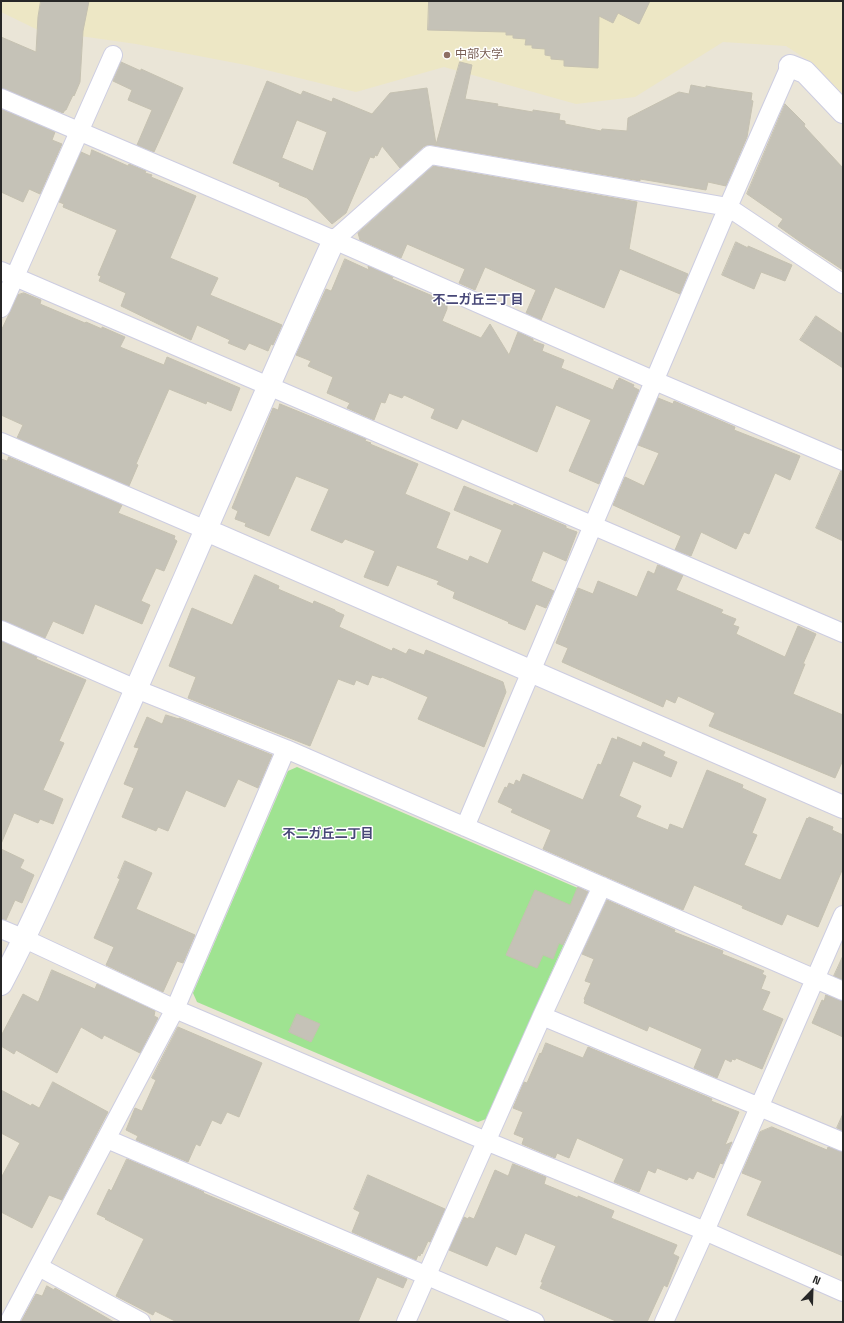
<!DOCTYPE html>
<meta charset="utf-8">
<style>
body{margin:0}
#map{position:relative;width:844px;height:1323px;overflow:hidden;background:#eae5d7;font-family:"Space Grotesk",sans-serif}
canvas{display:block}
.frame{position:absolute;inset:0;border:2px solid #272727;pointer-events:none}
.north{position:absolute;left:792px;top:1271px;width:40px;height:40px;-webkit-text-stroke:3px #fff;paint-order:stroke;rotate:23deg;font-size:11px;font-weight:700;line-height:16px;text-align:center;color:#272727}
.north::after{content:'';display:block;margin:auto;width:14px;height:18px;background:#272727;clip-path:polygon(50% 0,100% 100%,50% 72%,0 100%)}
</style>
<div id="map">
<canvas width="844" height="1323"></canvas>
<div class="frame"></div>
<div class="north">N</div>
</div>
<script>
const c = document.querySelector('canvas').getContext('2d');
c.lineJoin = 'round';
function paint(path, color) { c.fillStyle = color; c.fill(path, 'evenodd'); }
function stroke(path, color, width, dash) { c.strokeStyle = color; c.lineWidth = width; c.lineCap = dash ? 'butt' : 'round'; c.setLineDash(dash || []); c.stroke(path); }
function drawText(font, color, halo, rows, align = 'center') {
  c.font = font + ' "Space Grotesk","Noto Sans JP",sans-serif'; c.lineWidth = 3; c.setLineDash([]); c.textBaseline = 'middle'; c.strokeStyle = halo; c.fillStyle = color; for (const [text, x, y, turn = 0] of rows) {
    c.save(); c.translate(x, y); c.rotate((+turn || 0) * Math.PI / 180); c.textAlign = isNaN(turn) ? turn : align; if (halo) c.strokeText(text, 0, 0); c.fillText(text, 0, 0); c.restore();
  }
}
paint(new Path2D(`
 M1,1H843V99L812,63L786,46L723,42L635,97L576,104L444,67L356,92L246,65L136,44L38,30L1,12Z`), '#ede7c5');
paint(new Path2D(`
 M297,767L580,889L584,899L486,1119L478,1122L197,1002L193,993L288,771Z`), '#9fe391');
const building = new Path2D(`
 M41,1H89L83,31L80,82L74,96L73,95L66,110H65L63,113L1,88V37L36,52L38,17Z
 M429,1H650L639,24L618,13L613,23L599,16L598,68L564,66V60L551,59V56L545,55V49L532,48V45H525L526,39L513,38V35H506V32L428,30Z
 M121,62L141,71V69L183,88L154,152L137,145L152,110L128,100L132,90L113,81Z
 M460,62L472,65L465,99L498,104L497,106L533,112V110L560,114L559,120L565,121V124L601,131L602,129L627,131L628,118L679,92L689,94L691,85L706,88V86L717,88L752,93L751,100L753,101L747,137L726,186L708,182L706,190L640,179V181L432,145H427L423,147L400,168L382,146L377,156L375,155L374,158L370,157L346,213L332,224L307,198L279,186L280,183L233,163L267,81L301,95L303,91L332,102L333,98L372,114L390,93L427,88L436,144ZM297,120L327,132L313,171L282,158Z
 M785,104L805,124L804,126L843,168V270L802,243L778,226L783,219L747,194Z
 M1,109L55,132L52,140L62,144L40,194L29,189L23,202L1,192Z
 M92,150L128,166L129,164L146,171L145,173L152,175L151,177L196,196L170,258L218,278L210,295L282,325L273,345L271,344L268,351L249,343L245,350L228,343L230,340L197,325L191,340L121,306L126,293L99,281L101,276L98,275L117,230L63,207L64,204L59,202L81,152L90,156Z
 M433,166L637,202L629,249L688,274L680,294L620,269L604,308L555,287L541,320L526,313L536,290L485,267L475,290L459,283L465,269L407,244L401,258L360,240L358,233Z
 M736,242L748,248V246L792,265L785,281L761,272L754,289L722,275Z
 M345,259L369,270L368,266L393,277L392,279L447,302V309L442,321L481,338L490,324L509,355L518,332L533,339V341L544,345L542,351L564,360L561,368L571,372L613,390L617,380L618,381L619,378L634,385L633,387L639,390L599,484L569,471L591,420L556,405L537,452L462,419L457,429L431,418L435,409L404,395L402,398L389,393L385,403L381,402L374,420L347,408L350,403L327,393L333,377L308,366L311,361L296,355L326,289L331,291Z
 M24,293L41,300L40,304L85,323L86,322L102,329V327L125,337L120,347L164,365L167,357L240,388L231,411L207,401L206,404L169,389L136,464L138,465L129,486L17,438L23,425L1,415V331L18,295Z
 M816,316L843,334V368L800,340Z
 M658,398L673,404L674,401L735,427L734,430L800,456L790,480L775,473L749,534L744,532L736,549L701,532L691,556L675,550L681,536L613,505L625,477L644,486L659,453L638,445Z
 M280,404L366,439L365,441L371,443L370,444L418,464L405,494L450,513L436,548L468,561L470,556L488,564L502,530L454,510L464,486L513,506L514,504L566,526V528L577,532L566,561L543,551L531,581L554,591L546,608L536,604L525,630L508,623L509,622L453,598L455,592L437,584L439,581L397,565L388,586L364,577L375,551L345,539L342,543L311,530L329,489L296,476L269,536L245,526L246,523L235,519L238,511L232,508L273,408L278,410Z
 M9,457L122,505L118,513L175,536L174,539L177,541L164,571L156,568L141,601L150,605L142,624L95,604L83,634L53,621L45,638L1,620V459L7,461Z
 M841,471H843V541L816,528Z
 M658,565L683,575L676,590L723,610L721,613L736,619L733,625L739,627L736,634L785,657L798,626L816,634L803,664H805L793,694L843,715V760L835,778L709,726L715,713L678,696L675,703L666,699L663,707L562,662L568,648L556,643L578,588L593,594L598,581L637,597L648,571L654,574Z
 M255,575L279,586L278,589L313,604L314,601L335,610V611L344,615L339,627L392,651L393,648L406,654L409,649L424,655L426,650L503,682L506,692L484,747L418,719L428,697L382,677L381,678L372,675L368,685L356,680L354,685L338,679L310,746L188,698L196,677L169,666L192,608L232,625Z
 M1,641L37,657L36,659L86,680L59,741L64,743L43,790L63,799L53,824L40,819L38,823L14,813L1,844Z
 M166,715L179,719V718L272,755L258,788L238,779L225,807L186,790L168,831L158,827L156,831L122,817L134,788L124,784L139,748L134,747L140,733L147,717L162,724Z
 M618,737L641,747L643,742L665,752L663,756L677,762L671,777L633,761L619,796L641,806L636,817L668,830L670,824L683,829L707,770L743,785L742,788L766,799L752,833L757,835L744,865L780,880L781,879L807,818L808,819L809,817L833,827L832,830L843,835V868L818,927L787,914L782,925L742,908L743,906L694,885L683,910L543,849L551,830L511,812L513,809L498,802L505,787L507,788L509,783L514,785L516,780L520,782L523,774L583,800L598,764L601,765L612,738L617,740Z
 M1,849L24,860L20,868L34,875L22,903L15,900L6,920L1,919Z
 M125,861L152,873L136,909L195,935L183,963L177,961L163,992L106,965L114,947L94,938L120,879L118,878Z
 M578,887L588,892L563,945L559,943L553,959L543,955L537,968L506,955L535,890L570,905Z
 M607,900L675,930L674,932L723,951L722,954L764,971L762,974L766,976L761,989L770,992L762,1010L783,1019L762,1069L736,1058L735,1060L732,1059L731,1062L725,1059L717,1078L694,1068L702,1049L649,1026L647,1031L584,1003L585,1000L584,999L591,983L585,981L594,959L582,954Z
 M843,956V980L834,976Z
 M52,970L95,989L97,984L155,1011L154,1016L158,1018L140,1053L104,1035L102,1039L81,1027L57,1073L16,1050L14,1054L1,1046V1036L23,994L38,1002Z
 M826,995L843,1001V1037L812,1023L822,1000L824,1001Z
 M297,1014L320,1024L311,1042L289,1032Z
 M178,1027L262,1063L239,1117L227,1112L221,1124L212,1120L200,1146L196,1144L188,1162L136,1140L138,1136L126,1130L135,1108L142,1111L156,1080L152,1078Z
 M546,1043L583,1058L588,1047L712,1099L711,1101L739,1112L725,1145L732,1142L723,1164L720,1163L714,1178L697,1171L693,1179L689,1177L687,1180L657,1168L655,1173L648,1170L639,1192L614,1182L624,1159L577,1138L569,1158L557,1153L555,1158L522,1144L524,1138L514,1134L523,1112L513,1108L524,1082L527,1083L540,1053L541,1054Z
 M53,1082L108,1112L62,1200L49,1195L32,1228L1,1212V1178L20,1143L1,1133V1090L31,1106L32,1104L39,1108Z
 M843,1114V1131L837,1128Z
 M772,1127L827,1150L828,1147L843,1152V1256L747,1215L762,1181L742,1173L760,1132Z
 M127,1159L204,1192L203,1193L407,1279L403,1288L377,1277L358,1322H177L155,1311L153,1315L116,1296L144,1239L105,1219L106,1218L97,1214L109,1189L111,1191Z
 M513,1164L546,1177L544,1184L578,1198V1196L614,1211L611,1218L677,1245L673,1254L679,1257L667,1287L664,1285L647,1322H618L540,1288L543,1282H541L556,1246L525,1233L516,1255L496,1246L487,1266L449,1250L464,1217L468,1219L469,1217L474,1219L495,1170L508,1176Z
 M368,1175L445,1209L430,1242L428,1241L422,1254L421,1253L420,1256L418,1255L416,1260L352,1232L360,1212L354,1209Z
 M47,1286L54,1290L55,1288L114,1322H21L36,1294L42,1296Z`);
paint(building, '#c5c2b7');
stroke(building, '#c5c1b1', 1);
const minor = new Path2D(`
 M1,98L334,240L655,381L843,461
 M334,240L430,155L728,207L843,284
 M1,271L843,633
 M1,308L113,55
 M1,442L206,530
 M1,630L136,689L286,749L843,991
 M465,827L728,207L790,66
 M1,929L25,939L175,1009L486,1141L705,1231L843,1292
 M542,1016L843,1142
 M107,1139L535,1322
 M39,1267L141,1322
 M9,1322L175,1009L286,749
 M406,1322L542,1016L602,886
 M664,1322L705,1231L843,915`);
const tertiary = new Path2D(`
 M790,66L805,72L843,112
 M206,530L843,807
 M1,984C41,908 74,828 109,750C185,580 257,409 334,240`);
stroke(minor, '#cdcde1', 20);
stroke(tertiary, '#cdcde1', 24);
stroke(minor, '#fff', 18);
stroke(tertiary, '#fff', 22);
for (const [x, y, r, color] of [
 [447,55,4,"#8d6e63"]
]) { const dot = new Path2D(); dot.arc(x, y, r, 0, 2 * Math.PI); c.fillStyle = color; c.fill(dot); stroke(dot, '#fff', 1.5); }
drawText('12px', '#785e54', '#fff', [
 ["中部大学",455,55]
], 'left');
drawText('bold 13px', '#474777', '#fff', [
 ["不二ガ丘三丁目",478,300],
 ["不二ガ丘二丁目",328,834]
]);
</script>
